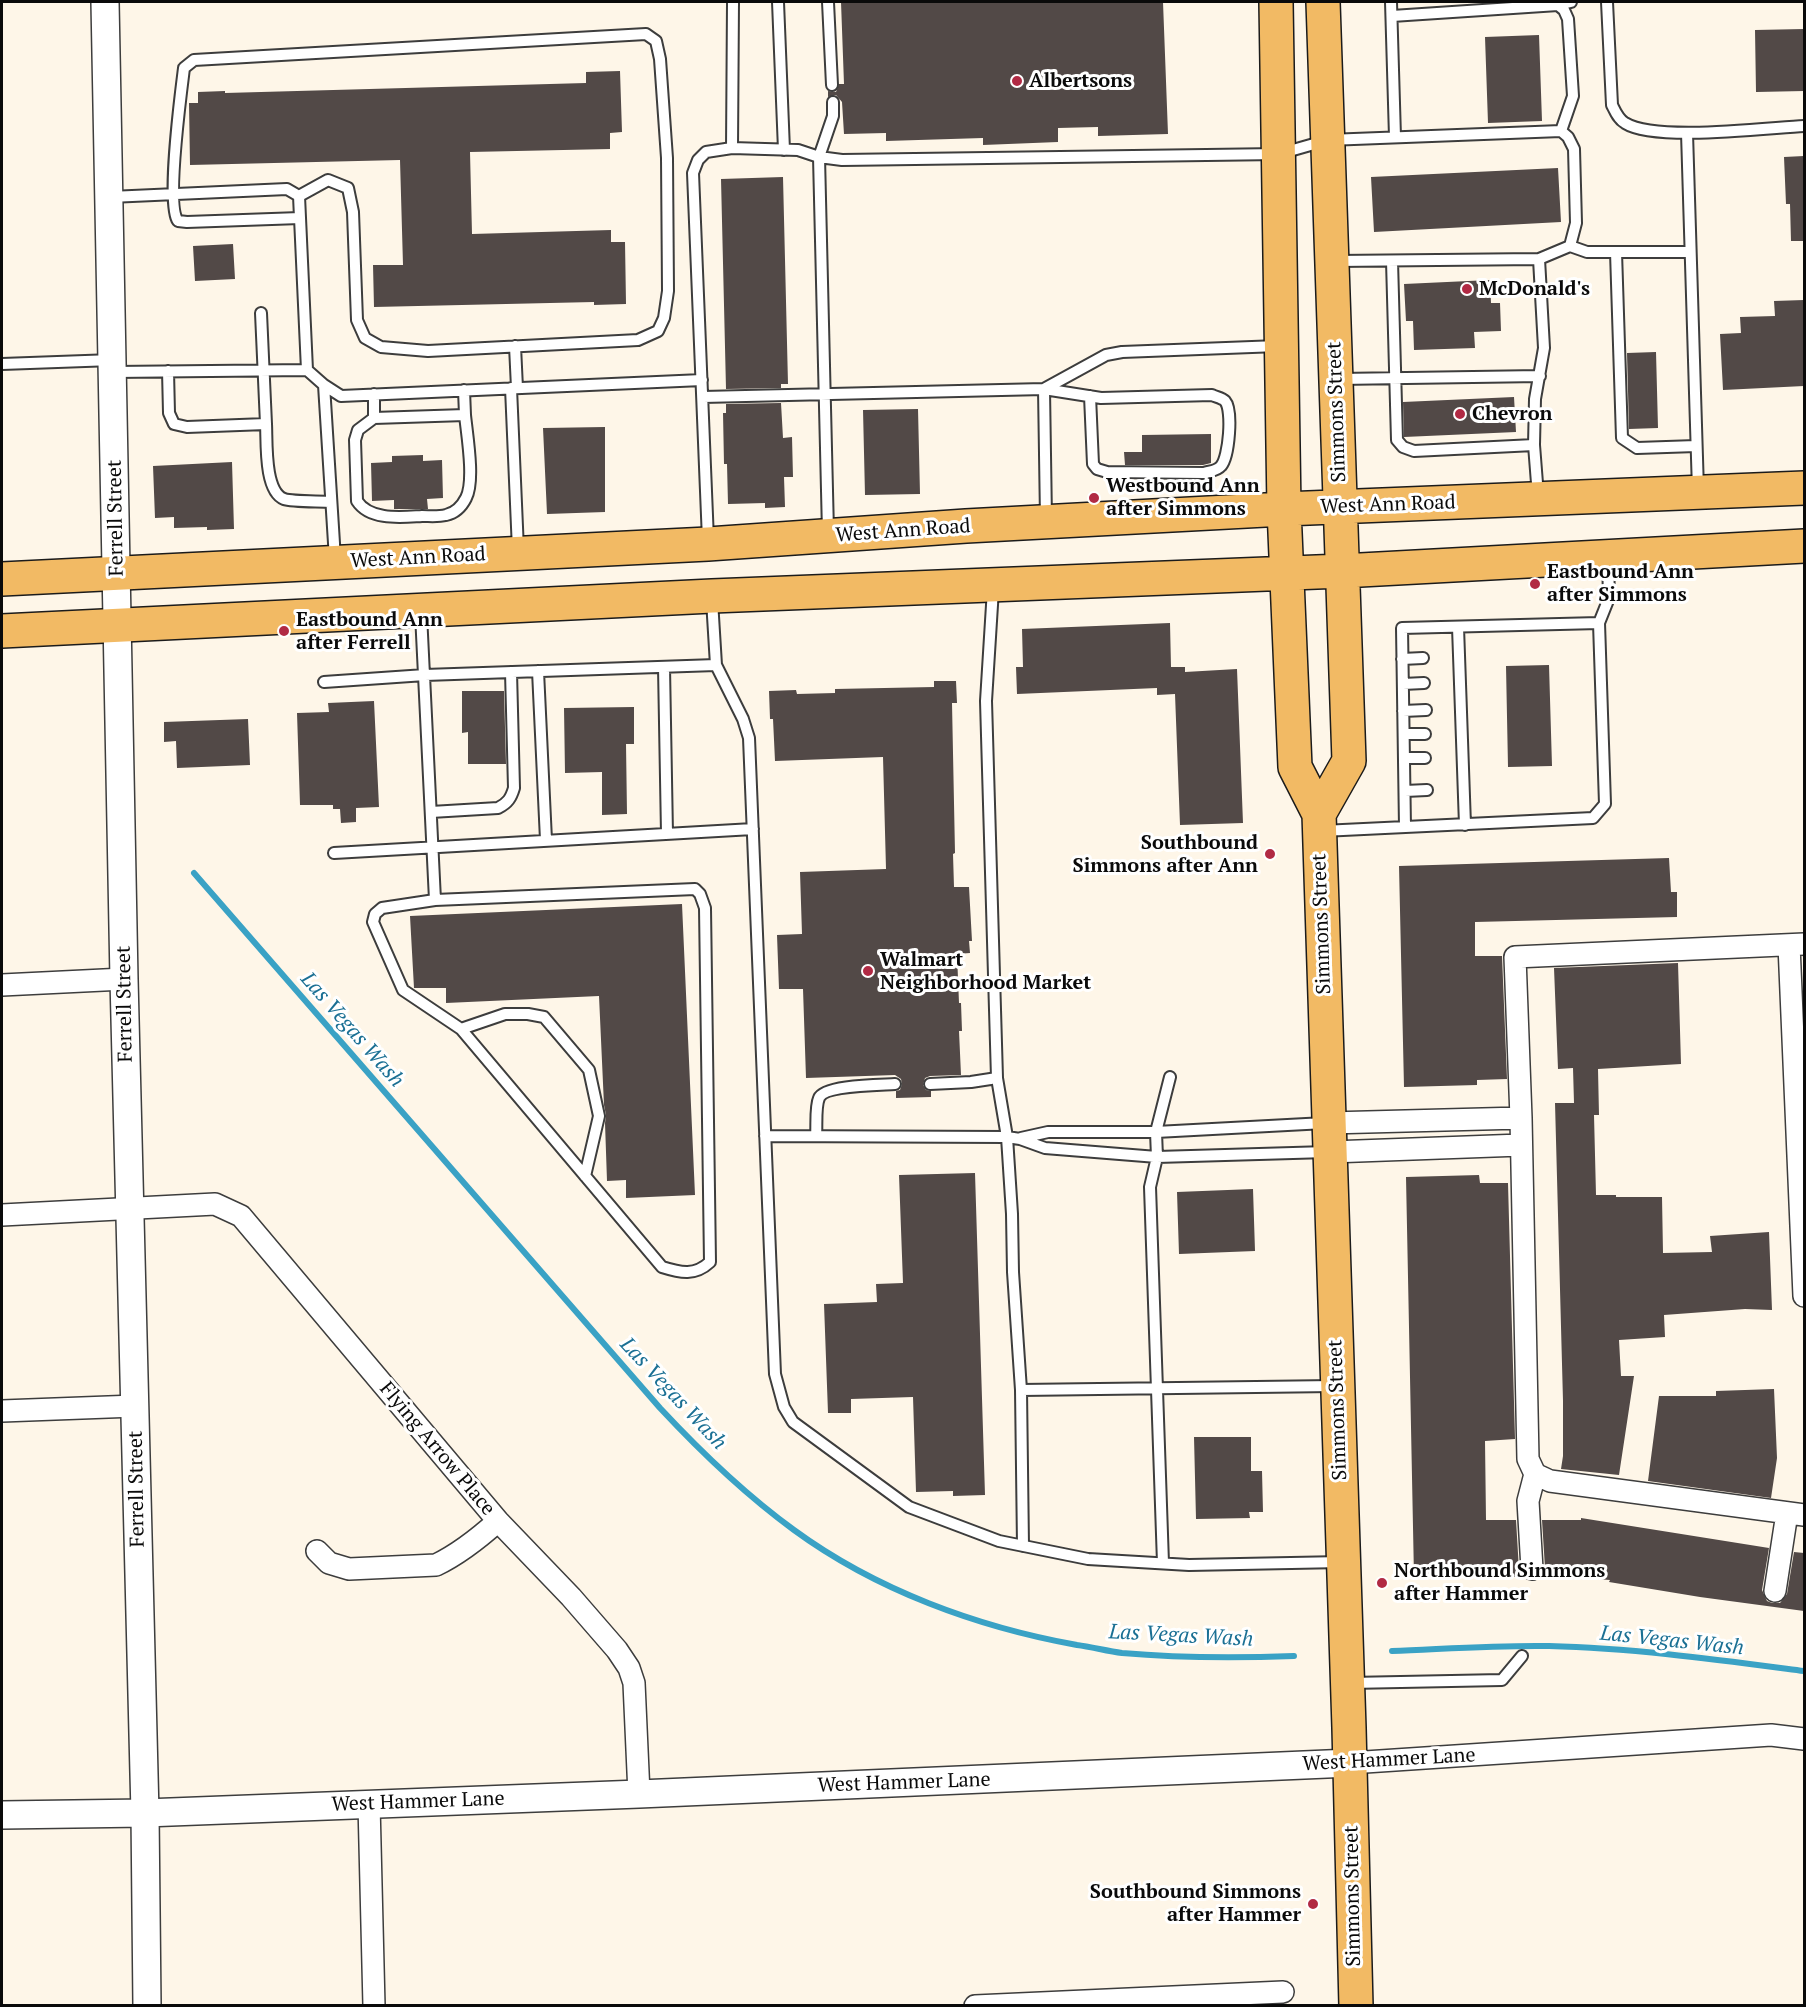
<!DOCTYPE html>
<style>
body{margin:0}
#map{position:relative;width:1806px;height:2007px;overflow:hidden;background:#fef6e8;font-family:"PT Serif",serif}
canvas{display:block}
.frame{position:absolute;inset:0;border:3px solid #0a0a0a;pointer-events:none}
</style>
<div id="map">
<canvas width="1806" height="2007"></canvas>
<div class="frame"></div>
</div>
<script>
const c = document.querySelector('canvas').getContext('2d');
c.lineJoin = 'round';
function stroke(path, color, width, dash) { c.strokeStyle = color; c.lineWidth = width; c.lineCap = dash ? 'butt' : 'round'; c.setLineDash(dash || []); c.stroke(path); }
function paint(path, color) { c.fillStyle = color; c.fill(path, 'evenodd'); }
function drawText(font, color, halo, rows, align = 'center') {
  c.font = font + ' "PT Serif",serif'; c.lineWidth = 6; c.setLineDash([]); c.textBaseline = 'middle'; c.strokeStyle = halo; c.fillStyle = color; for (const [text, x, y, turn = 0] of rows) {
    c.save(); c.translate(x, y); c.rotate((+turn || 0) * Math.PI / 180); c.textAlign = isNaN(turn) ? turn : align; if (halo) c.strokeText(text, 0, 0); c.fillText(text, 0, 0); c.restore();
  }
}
stroke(new Path2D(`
 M194,873L660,1408C700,1451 746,1495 794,1530C876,1590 977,1627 1077,1645C1092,1647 1107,1651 1122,1653C1179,1658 1236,1658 1294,1656
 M1392,1651C1444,1649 1497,1645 1549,1646C1634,1648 1720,1660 1804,1671`), '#3aa2c5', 6);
paint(new Path2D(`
 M841,2H1163L1168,134L1098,136V127L1058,128V142L983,145V138L886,141V133L844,134L842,102L836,95L828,97V91L836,92L839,84H844Z
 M1804,29V91L1756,92L1755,30Z
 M1539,35L1542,121L1488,123L1485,37Z
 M620,71L622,132L610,133V149L470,152L472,234L611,230V242H625L626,304L594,305V302L374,307L373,265H403L400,160L190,165L189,103H198V92L225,91V93L586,83V72Z
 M1804,156V241H1791L1790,204H1786L1784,157Z
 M1558,168L1561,222L1374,232L1371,177Z
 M783,177L788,384H781V388L726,389L721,179Z
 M233,244L235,279L195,281L193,246Z
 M1490,280L1491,303H1500L1501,331L1474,332L1475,348L1414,350L1413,321H1406L1404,284Z
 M1804,300V386L1723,390L1720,334L1741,333L1740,317L1775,316L1774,301Z
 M1656,352L1658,428L1629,429L1627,353Z
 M1514,397L1516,432L1404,437L1403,402Z
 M781,403L783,438L792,437L793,477H784L785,507L765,508V503L728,504L727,464H724L723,413H726V404Z
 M918,409L920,494L865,495L863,410Z
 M605,427V512L547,514L543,428Z
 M1211,434V463L1203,465H1125L1124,452H1142V435Z
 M423,455V461L442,460L443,498L427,499L428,509H394V500L372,501L371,463L392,462V456Z
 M232,462L234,529L207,530V527L174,528V517L155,518L153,466Z
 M1170,623L1171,667H1185V672L1237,669L1243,823L1180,825L1175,694L1157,695V688L1017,694L1016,667H1023L1022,629Z
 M1549,665L1552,766L1508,767L1506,666Z
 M934,681H956L957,703H952L955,853L953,854L954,887H969L972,941H969L970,953L957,954L959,1003H961L962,1031H959L961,1075L930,1076L925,1078L923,1085L926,1090L931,1091V1097L896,1098V1091L900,1090L902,1084L901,1079L895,1075L806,1078L803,989H779L777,935L802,934L800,872L886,869L883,757L775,761L773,719H770L769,691L796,690L797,694L835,693V689L934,687Z
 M462,691H504L506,764H468V732L462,733Z
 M374,701L379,807L356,808V822L341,823L340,809H333V805H300L297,713L329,712L328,703Z
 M634,707V744H626L627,814L602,815V772L565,773L564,708Z
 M248,719L250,765L177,768L176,741L164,742V722Z
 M1669,858L1671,892H1677V917L1475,922V956H1502L1507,1079L1477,1080V1085L1404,1087L1399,866Z
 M682,904L695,1195L626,1198V1180L607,1181L605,1123L606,1115L604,1105L599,996L446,1003V988H414L410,916Z
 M1678,963L1681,1064L1598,1069L1599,1115H1594L1596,1195H1616V1197H1662L1663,1253L1712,1252L1710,1236L1769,1232L1772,1310L1745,1309L1664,1315L1665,1337L1619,1340L1621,1376H1634L1619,1475L1561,1469L1563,1456V1401L1555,1103H1574L1573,1068L1558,1069L1554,968Z
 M975,1173L985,1495L953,1496V1491L916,1492L913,1397L851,1399V1413H828L824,1304L877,1302L876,1284L903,1283L899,1175Z
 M1479,1175L1480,1183H1508L1515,1439L1485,1441L1486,1520H1516L1519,1570L1522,1577H1497L1496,1571H1450V1577H1414L1406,1177Z
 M1253,1189L1255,1251L1179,1254L1177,1192Z
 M1774,1389L1777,1458L1771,1498L1648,1481L1659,1396H1716V1391Z
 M1194,1437H1251V1471H1262L1263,1512H1249L1250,1518L1196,1519Z
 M1581,1518L1769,1548L1762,1590L1767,1601L1772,1603H1780L1787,1594L1794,1552L1804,1553V1611L1700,1597L1609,1582L1610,1580L1566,1577L1544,1579V1576L1542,1577L1545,1568L1542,1520H1581Z`), '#524947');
const service = new Path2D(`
 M778,2L784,150
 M828,2L832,85
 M1391,2L1395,137
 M1607,2L1612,105C1615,111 1618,119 1625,123C1655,142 1766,128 1804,126
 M1558,5L1571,2
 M1392,16L1558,5L1564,10L1568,19L1573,96L1561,131
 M1687,133L1698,490
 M732,148L733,2
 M299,196L328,180L348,188L353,212L357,320L365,338L381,347L428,351L638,340L658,331L664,318L668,291L667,158L660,59L656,41L646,34L194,60L184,68C181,92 166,206 178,221L187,222L300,218
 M110,197L287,189L299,196L307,370
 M1616,252L1622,438L1637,448L1696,446
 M1336,261L1539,259L1570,246
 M1392,261L1397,440L1403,447L1414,451L1534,445
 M261,313L266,424
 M515,346L517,388
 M2,364L113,360
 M168,371L169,413L174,424L187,427L266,424C267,442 264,491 284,499C293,502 321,501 331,502
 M114,372L307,370L324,385L341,396L702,380
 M1339,379L1540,376
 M324,385L335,559
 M511,388L518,550
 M374,394V418L465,415L464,390
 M703,397L1044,389L1106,355L1122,352L1278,346
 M374,418L358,430L355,440L357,501C370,521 402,517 422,516C430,516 438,517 446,515C455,513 462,506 466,498C475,481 467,435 465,415
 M1538,496L1534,445L1535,399L1544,348L1539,259
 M1046,519L1044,389L1101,398L1212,395C1216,397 1222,398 1225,401C1233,410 1229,457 1221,466C1217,471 1210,471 1204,473L1107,472L1097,469L1093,464L1090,396
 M828,532L819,157L833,116V102
 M708,540L693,173L698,160L706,152L732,148L798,150L819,157L842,160L1279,154L1328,140L1561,131L1568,137L1574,149L1576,223L1570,246L1587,252H1690
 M993,589L986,701L997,1078L1007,1137L1012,1214L1013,1272L1021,1390L1023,1546
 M712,600L716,665L743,719L749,738L775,1374L784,1407L793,1422L909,1507L999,1541L1088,1559L1189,1565L1342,1562
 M421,614L435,900L382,908L375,914L373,922L403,990L461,1029L662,1267C681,1273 695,1276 710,1262L705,908L700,894L695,889L435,900
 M1458,627L1465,825
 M1402,659L1423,658
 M664,667L667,834
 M538,671L546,840
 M324,682L425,675L716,665
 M1403,684L1424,683
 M1403,711L1426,710
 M1404,734H1425
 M1404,758H1425
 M1405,791L1427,790
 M431,812L498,808C508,803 511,798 514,788L511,672
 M1405,827L1402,628L1599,623
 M1322,831L1593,818L1605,804L1599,623L1609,598L1608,559
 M334,853L753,829
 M461,1029L505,1014H528L544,1017L589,1070L599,1116L585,1176
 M930,1084L971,1082L997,1078
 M765,1136L1007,1137L1020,1139L1045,1148L1157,1157L1327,1152
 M816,1136C817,1126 815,1107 819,1098C824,1085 881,1085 895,1084
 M1021,1138L1048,1132H1156L1325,1123
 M1021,1390L1334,1386
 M1163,1563L1150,1187L1157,1157L1156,1132L1170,1077
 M1350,1683L1502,1680L1522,1656`);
const minor = new Path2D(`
 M1804,944L1515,957L1521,1118L1528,1459L1535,1474L1550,1481L1804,1515
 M1789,945L1804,1296
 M2,985L124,979
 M1329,1123L1521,1118
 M1331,1152L1521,1145
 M2,1215L215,1204L241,1216L498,1521L571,1597L617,1650L629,1668L634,1683L639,1794
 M2,1411L135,1406
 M317,1551L329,1563L349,1569L436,1565C459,1554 479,1538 498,1521
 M1532,1569L1528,1501L1535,1474
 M1775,1591L1787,1513
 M1350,1763L1771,1735L1804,1739
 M369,1804L374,2006
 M975,2006L1283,1992`);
const tertiary = new Path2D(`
 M105,2L124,979L145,1813L147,2006
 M2,1815L145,1813L639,1794L1350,1763`);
const primary = new Path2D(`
 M1276,2L1284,509L1295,767L1319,814L1349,1728L1356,2006
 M2,579L708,544L966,526L1284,509L1804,488
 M2,631L712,596L1342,571L1804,546
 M1319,814L1349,761L1323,2`);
stroke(service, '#3d3d3d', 14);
stroke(minor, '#3d3d3d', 24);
stroke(tertiary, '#3d3d3d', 30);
stroke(primary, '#1b1b1b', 36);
stroke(service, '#fff', 10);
stroke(minor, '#fff', 21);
stroke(tertiary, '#fff', 27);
stroke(primary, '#f2ba64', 33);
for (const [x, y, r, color] of [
 [1017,81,6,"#b12a44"],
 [1467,289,6,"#b12a44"],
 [1460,414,6,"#b12a44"],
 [1094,498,6,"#b12a44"],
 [1535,584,6,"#b12a44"],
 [284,631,6,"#b12a44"],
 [1270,854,6,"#b12a44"],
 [868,971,6,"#b12a44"],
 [1382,1583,6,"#b12a44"],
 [1313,1904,6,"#b12a44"]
]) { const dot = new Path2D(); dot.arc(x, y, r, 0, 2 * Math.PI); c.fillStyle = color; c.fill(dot); stroke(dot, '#fff', 2); }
drawText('bold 20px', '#0a0a0a', '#fff', [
 ["Albertsons",1029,81],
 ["McDonald's",1479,289],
 ["Chevron",1472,414],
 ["Westbound Ann",1106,486],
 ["after Simmons",1106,509],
 ["Eastbound Ann",1547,572],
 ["after Simmons",1547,595],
 ["Eastbound Ann",296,620],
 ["after Ferrell",296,643],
 ["Southbound",1258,843,"right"],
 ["Simmons after Ann",1258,866,"right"],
 ["Walmart",880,960],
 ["Neighborhood Market",880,983],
 ["Northbound Simmons",1394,1571],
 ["after Hammer",1394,1594],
 ["Southbound Simmons",1301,1892,"right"],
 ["after Hammer",1301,1915,"right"]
], 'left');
drawText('20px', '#0a0a0a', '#fff', [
 ["Simmons Street",1337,412,-92],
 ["West Ann Road",1388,505,-2],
 ["Ferrell Street",116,518,-91],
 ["West Ann Road",903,531,-4],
 ["West Ann Road",418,558,-3],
 ["Simmons Street",1322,924,-92],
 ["Ferrell Street",125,1004,-91],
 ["Simmons Street",1338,1410,-92],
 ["Flying Arrow Place",437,1449,50],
 ["Ferrell Street",137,1489,-91],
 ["West Hammer Lane",1389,1760,-3],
 ["West Hammer Lane",904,1783,-2],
 ["West Hammer Lane",418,1802,-2],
 ["Simmons Street",1353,1896,-91]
]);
drawText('italic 21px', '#1b7094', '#fff', [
 ["Las Vegas Wash",352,1030,49],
 ["Las Vegas Wash",673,1394,47],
 ["Las Vegas Wash",1181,1636,3],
 ["Las Vegas Wash",1672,1641,6]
]);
</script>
